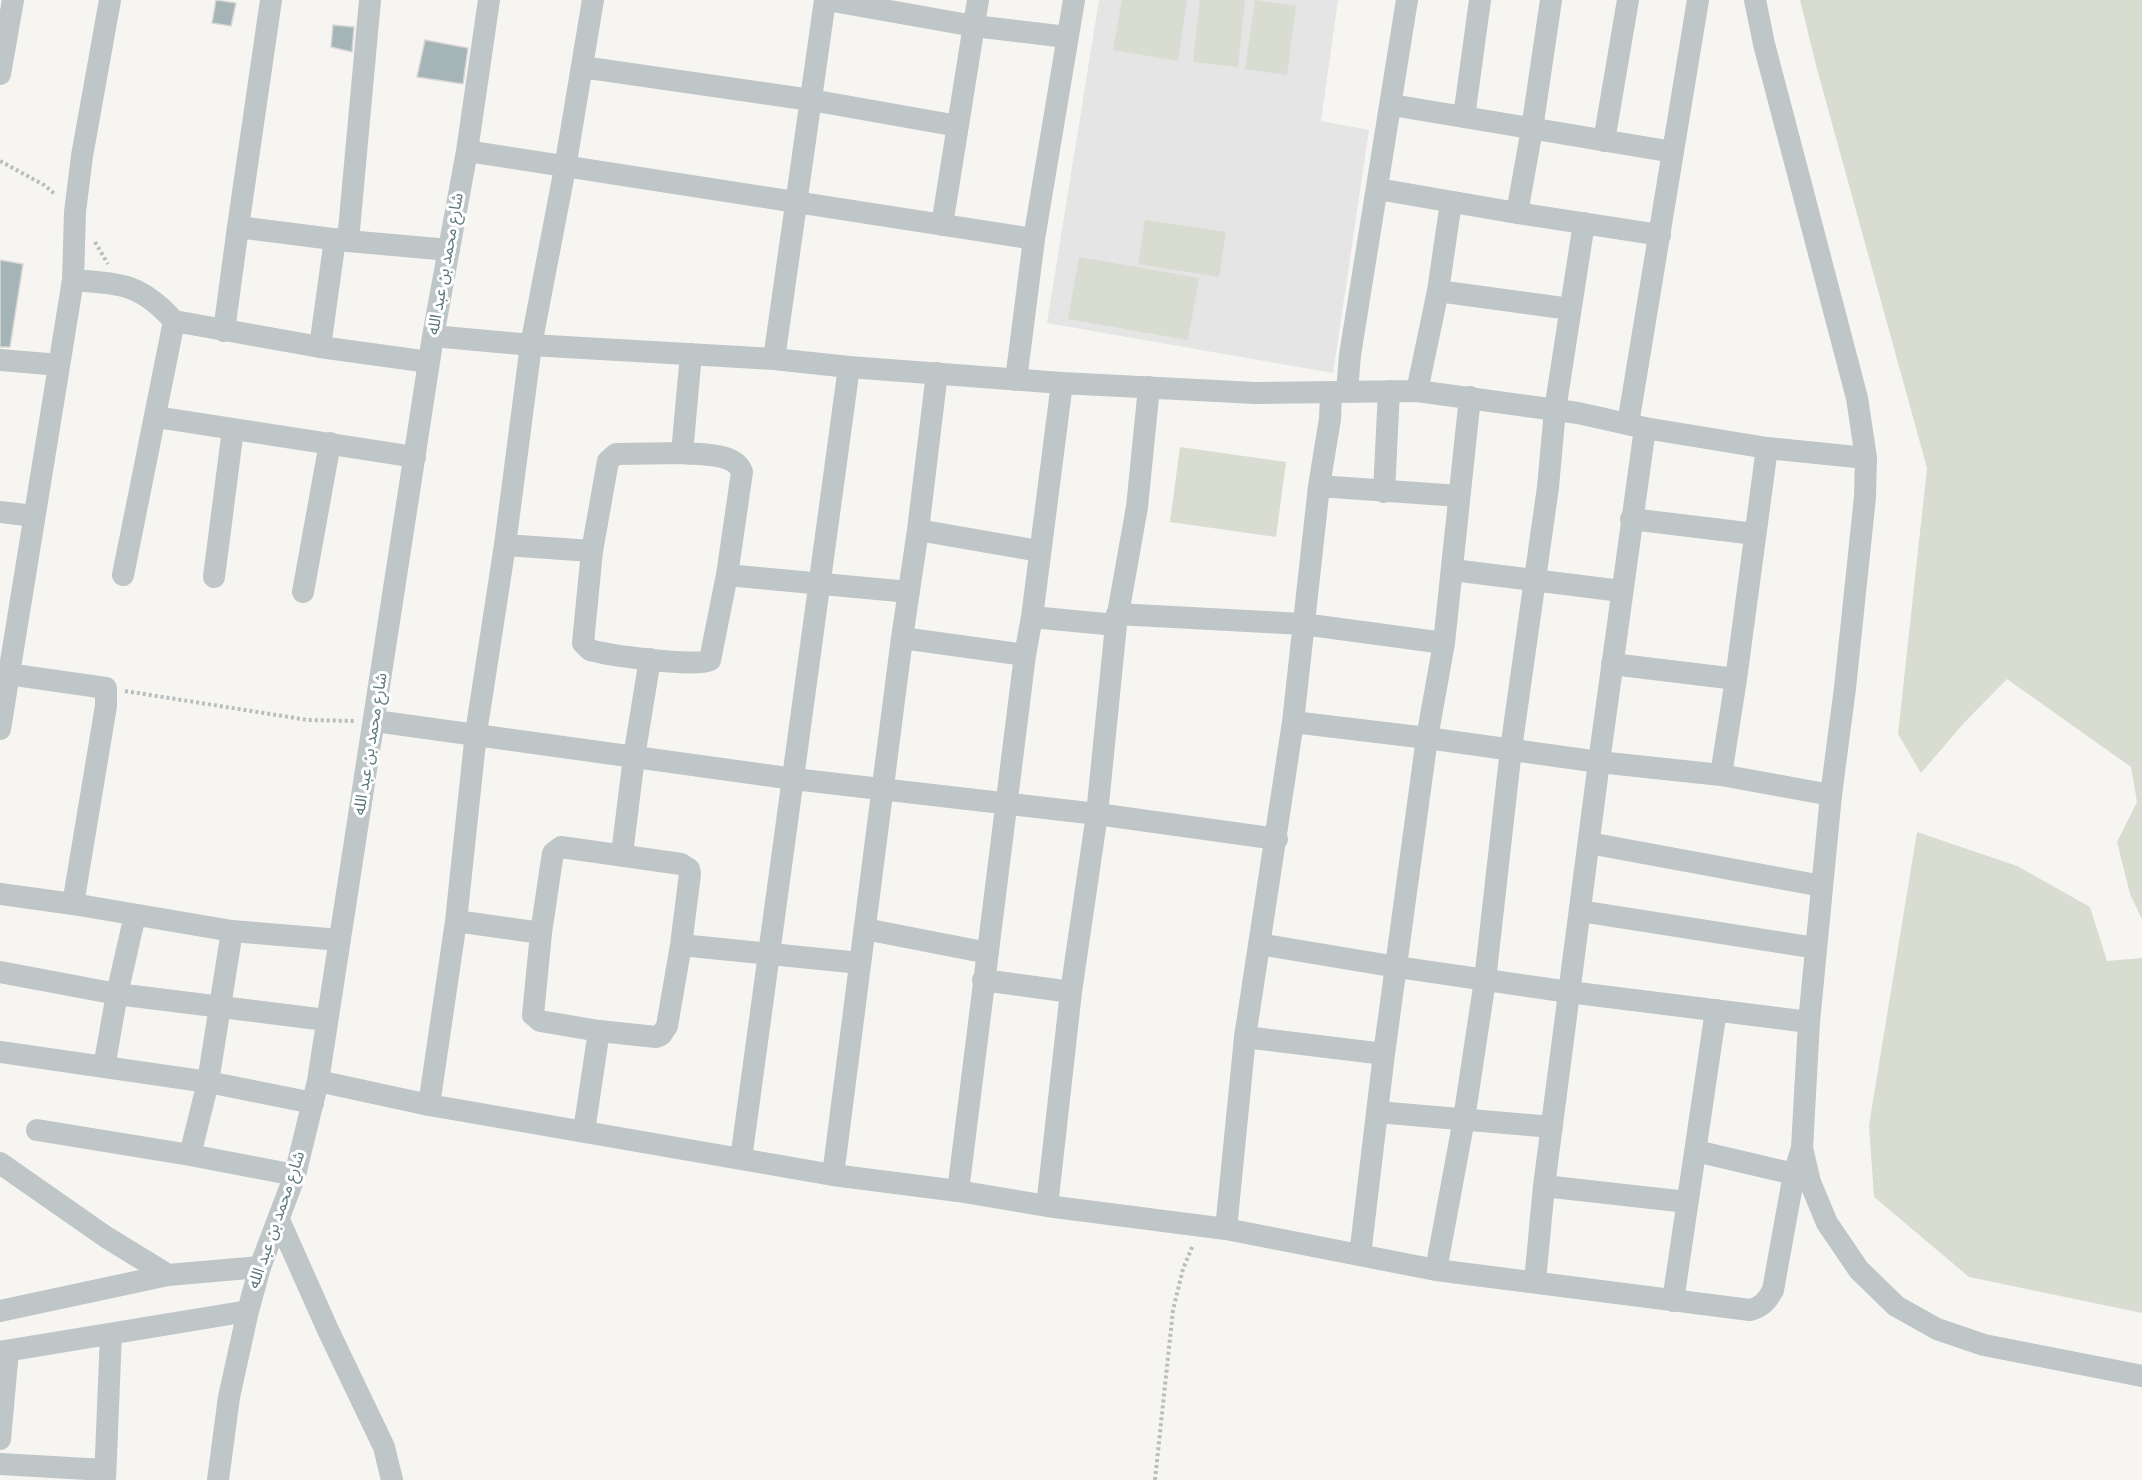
<!DOCTYPE html>
<meta charset="utf-8">
<style>
body{margin:0}
canvas{display:block;background:#f6f5f2}
</style>
<canvas width="2142" height="1480"></canvas>
<script>
const c = document.querySelector('canvas').getContext('2d');
c.lineJoin = 'round';
function paint(path, color) { c.fillStyle = color; c.fill(path, 'evenodd'); }
function stroke(path, color, width, dash) { c.strokeStyle = color; c.lineWidth = width; c.lineCap = dash ? 'butt' : 'round'; c.setLineDash(dash || []); c.stroke(path); }
function drawText(font, color, halo, rows, align = 'center') {
  c.font = font + ' Arial,"Noto Sans Arabic",sans-serif'; c.lineWidth = 6; c.setLineDash([]); c.textBaseline = 'middle'; c.strokeStyle = halo; c.fillStyle = color; for (const [text, x, y, turn = 0] of rows) {
    c.save(); c.translate(x, y); c.rotate((+turn || 0) * Math.PI / 180); c.textAlign = isNaN(turn) ? turn : align; if (halo) c.strokeText(text, 0, 0); c.fillText(text, 0, 0); c.restore();
  }
}
paint(new Path2D(`
 M1099,0H1338L1321,121L1369,130L1333,373L1047,323Z`), '#e4e5e4');
paint(new Path2D(`
 M1122,0H1187L1178,61L1113,50Z
 M1200,0H1245L1238,67L1193,62Z
 M1255,0L1296,6L1287,75L1245,69Z
 M1800,0H2142V919L2130,894L2117,842L2137,802L2131,767L2007,679L1963,724L1921,773L1898,734L1927,468L1817,69Z
 M1145,220L1226,232L1219,277L1138,264Z
 M1079,257L1199,278L1188,340L1068,319Z
 M1180,447L1286,462L1276,537L1170,522Z
 M1917,832L2017,866L2090,907L2107,961L2142,958V1313L1969,1277L1874,1197L1869,1125Z`), '#d8dcd1');
const building = new Path2D(`
 M216,0L236,3L231,26L212,23Z
 M333,25L354,27L352,52L331,47Z
 M425,40L468,48L463,84L417,77Z
 M0,260L23,264L10,347H0Z`);
paint(building, '#a5b4b6');
stroke(building, '#d8d7d5', 1.5);
stroke(new Path2D(`
 M0,161L44,185L56,195
 M95,242L108,264
 M125,691L308,720L355,721
 M1155,1480L1173,1310L1183,1269L1193,1245`), '#b8bebf', 4, [3, 3]);
stroke(new Path2D(`
 M110,0L82,156L75,212L73,280C121,284 140,283 174,321
 M827,0L974,26L1067,37
 M1755,0L1764,44L1857,398L1866,458L1865,497L1845,688L1831,795L1809,1022L1802,1148L1810,1182L1827,1223L1859,1270L1896,1306L1937,1329L1984,1345L2142,1376
 M582,67L811,100L958,126
 M0,74L13,0
 M1392,105L1673,152
 M1464,117L1480,0
 M1604,141L1628,0
 M467,151L1034,239
 M1378,189L1517,213L1532,129L1551,0
 M1517,213L1660,235
 M942,225L978,0
 M238,227L271,0
 M348,241L370,0
 M1438,291L1451,202
 M224,331L238,227L348,241L449,250
 M433,336L531,345L774,359L849,367L1062,383L1255,393L1417,391L1578,413L1645,428L1767,448L1866,458
 M320,347L335,239
 M774,359L825,0
 M0,360L59,365
 M937,373L918,530L1039,551
 M1016,380L1034,239L1074,0
 M1347,391L1350,355L1407,0
 M1417,391L1438,291L1570,309
 M156,417L415,457
 M1628,424L1698,0
 M682,453C700,455 735,452 742,472L727,575L710,660C698,668 607,655 590,650L583,643L592,551L608,461L616,454Z
 M682,453L691,354
 M1319,486L1459,496
 M1384,492L1389,391
 M0,512L34,516
 M1631,519L1755,534
 M505,545L592,551
 M1453,570L1621,591
 M123,575L174,321L320,347L429,362
 M727,575L909,592
 M214,577L233,429
 M303,592L330,443
 M1117,614L1303,624L1444,643
 M1032,617L1116,625
 M902,638L1025,655
 M1612,664L1736,679
 M0,673L106,688V706L73,904
 M375,721L794,779L1097,814L1277,839
 M1293,722L1427,738L1599,762L1721,775L1831,795
 M0,729L73,280
 M1721,775L1736,679L1767,448
 M1589,843L1822,886
 M561,847L681,864L689,869L690,874L681,945L667,1026L661,1035L656,1037L599,1031L540,1021L533,1015L541,933L552,859L553,853Z
 M622,854L634,757L650,659
 M0,894L73,904L232,931L340,940
 M1580,911L1816,948
 M456,921L541,933
 M865,929L988,953
 M1259,944L1397,967L1569,992L1809,1022
 M681,945L860,963
 M0,972L117,994L326,1020
 M983,980L1071,992
 M1245,1037L1384,1054
 M0,1052L208,1082L313,1103
 M104,1067L117,994L135,915
 M318,1081L429,1105L833,1175L958,1191L1047,1206L1226,1229L1436,1270L1750,1310C1762,1307 1767,1301 1773,1290L1794,1174L1802,1148
 M429,1105L456,921L476,733L505,545L531,345L565,168L593,0
 M1377,1112L1552,1127
 M37,1130L190,1155L295,1175
 M584,1131L599,1031
 M1696,1151L1794,1174
 M190,1155L208,1082L232,931
 M741,1159L849,367
 M0,1163L106,1237L168,1275
 M833,1175L902,638L918,530
 M1544,1186L1687,1202
 M958,1191L1025,655L1032,617L1062,383
 M1047,1206L1071,992L1097,814L1116,625L1137,507L1149,387
 M279,1220L328,1330L384,1447L392,1480
 M1226,1229L1245,1037L1293,722L1319,486L1330,419L1331,393
 M1360,1255L1384,1054L1427,738L1444,643L1470,397
 M1436,1270L1464,1119L1485,980L1511,749L1548,487L1555,410L1584,223
 M1535,1281L1544,1186L1599,762L1645,428
 M1673,1301L1716,1010
 M0,1311L168,1275L260,1267
 M0,1352L248,1311
 M0,1439L8,1351
 M0,1464L105,1470
 M105,1480L111,1334
 M218,1480L229,1397L248,1311L260,1267L295,1175L318,1081L433,336L467,151L489,0`), '#bec6c7', 22);
drawText('16px', '#5a777b', '#fff', [
 ["شارع محمد بن عبد الله",446,264,-80],
 ["شارع محمد بن عبد الله",371,744,-81],
 ["شارع محمد بن عبد الله",277,1220,-71]
]);
</script>
